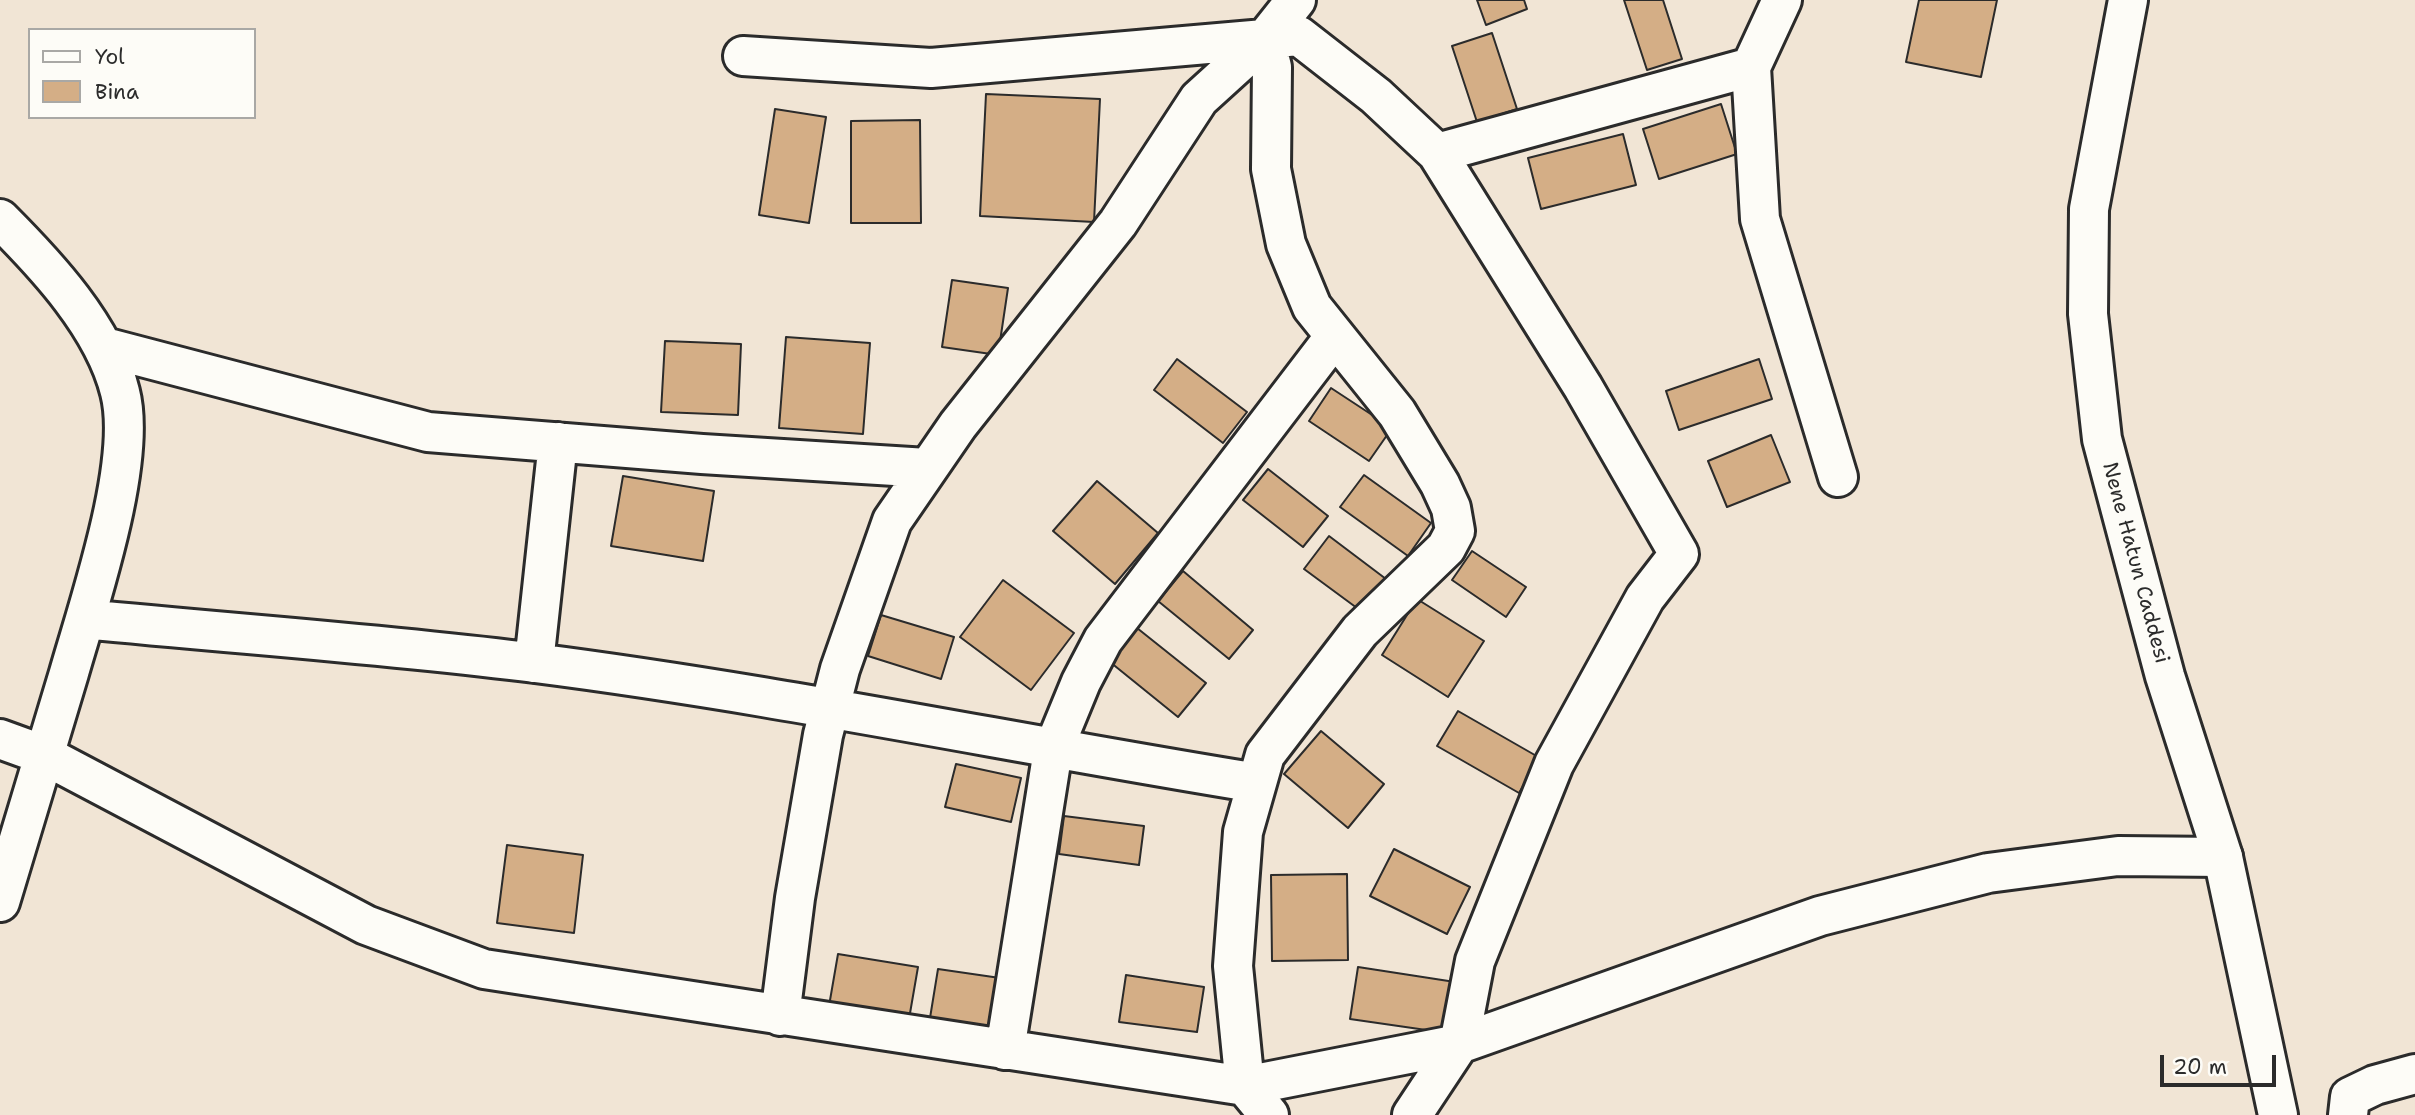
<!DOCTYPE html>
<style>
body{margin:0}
#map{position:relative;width:2415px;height:1115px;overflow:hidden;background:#f1e5d5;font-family:"Shantell Sans",sans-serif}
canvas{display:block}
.legend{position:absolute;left:28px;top:28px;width:228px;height:91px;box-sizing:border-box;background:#fdfcf7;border:2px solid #a9a8a5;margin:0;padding:9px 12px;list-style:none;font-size:21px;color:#2b2b2b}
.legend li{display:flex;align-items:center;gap:14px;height:35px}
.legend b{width:35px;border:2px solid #a9a8a5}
.scale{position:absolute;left:2160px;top:1055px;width:116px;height:32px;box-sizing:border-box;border:4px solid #2b2b2b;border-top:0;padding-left:9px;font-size:21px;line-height:24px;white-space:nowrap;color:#2b2b2b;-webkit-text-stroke:5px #fdfcf7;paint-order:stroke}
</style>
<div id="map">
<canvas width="2415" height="1115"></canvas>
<ul class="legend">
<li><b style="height:9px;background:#fdfcf7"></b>Yol</li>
<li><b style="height:19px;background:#d4ae86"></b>Bina</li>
</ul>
<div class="scale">20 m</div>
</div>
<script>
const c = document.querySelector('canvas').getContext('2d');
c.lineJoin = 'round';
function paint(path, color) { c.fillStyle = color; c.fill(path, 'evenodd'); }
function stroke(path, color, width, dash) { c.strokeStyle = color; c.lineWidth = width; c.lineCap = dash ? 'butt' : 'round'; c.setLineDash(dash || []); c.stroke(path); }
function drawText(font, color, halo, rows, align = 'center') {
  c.font = font + ' "Shantell Sans",sans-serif'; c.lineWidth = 6; c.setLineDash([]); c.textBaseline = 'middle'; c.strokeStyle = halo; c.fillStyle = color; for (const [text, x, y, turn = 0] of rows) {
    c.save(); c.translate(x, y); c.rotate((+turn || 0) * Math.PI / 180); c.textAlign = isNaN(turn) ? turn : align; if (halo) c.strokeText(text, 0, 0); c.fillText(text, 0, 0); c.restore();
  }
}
const building = new Path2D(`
 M1477,0H1524L1527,9L1486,25Z
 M1624,0H1663L1682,59L1647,70Z
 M1919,0H1997L1981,77L1906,62Z
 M1492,33L1517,109L1477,122L1452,46Z
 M986,94L1100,99L1094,222L980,216Z
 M1721,104L1737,154L1659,179L1643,129Z
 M775,109L826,117L809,223L759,215Z
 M920,120L921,223H851V121Z
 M1623,134L1636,185L1541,209L1528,158Z
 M952,280L1008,288L998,355L942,347Z
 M786,337L870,343L863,434L779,428Z
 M665,341L741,344L738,415L661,412Z
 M1177,359L1247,412L1223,443L1154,390Z
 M1759,359L1772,399L1679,430L1666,391Z
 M1331,388L1392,428L1369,461L1309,421Z
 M1771,435L1790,482L1727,507L1708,461Z
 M1268,469L1328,516L1303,547L1243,500Z
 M1364,475L1431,523L1408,556L1340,507Z
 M623,476L714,491L703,561L611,546Z
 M1097,481L1158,533L1115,584L1053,531Z
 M1329,536L1386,579L1361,611L1304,569Z
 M1472,551L1526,587L1506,617L1452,580Z
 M1183,571L1253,630L1229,659L1158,601Z
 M1003,580L1074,633L1031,690L960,637Z
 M1417,599L1484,641L1448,697L1382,655Z
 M881,615L954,637L941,679L868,656Z
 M1137,628L1206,683L1178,717L1110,662Z
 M1458,711L1540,758L1519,793L1437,746Z
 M1321,731L1384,784L1348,828L1284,774Z
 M956,764L1021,778L1011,822L945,807Z
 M1064,816L1144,826L1139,865L1059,854Z
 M507,845L583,855L574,933L497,923Z
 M1394,849L1470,887L1447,934L1370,896Z
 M1347,874L1348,960L1272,961L1271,875Z
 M838,954L918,967L909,1019L829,1006Z
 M1358,967L1455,982L1447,1033L1350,1019Z
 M938,969L1000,978L993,1027L930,1018Z
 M1126,975L1204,987L1197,1032L1119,1022Z`);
paint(building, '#d4ae86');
stroke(building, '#2b2b2b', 2);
const minor = new Path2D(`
 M1782,0L1751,67L1760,219L1838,477
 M1265,39L1272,67L1271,169L1286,244L1312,307L1397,413L1440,484L1451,508L1455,531L1446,548L1360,631L1265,755L1243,832L1233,966L1245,1086L1269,1115
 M743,56L931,68L1299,36L1376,96L1437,153L1583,387L1679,554L1645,598L1554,764L1475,961L1459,1044L1412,1115
 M1437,153L1751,67
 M0,219C47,266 104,327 120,392C138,461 89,603 69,673C46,749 23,826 0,902
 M104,347L428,432L702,454L927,468
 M85,619C235,634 386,644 535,663C777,694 1016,744 1257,783
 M534,663L558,442
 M0,739L44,755L366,925L484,969L1245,1086L1459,1044L1820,916L1988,873L2118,856L2223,857
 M780,1016L795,898L823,735L840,669L892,521L958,425L1118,223L1199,99L1265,39L1296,0
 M1005,1050L1053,750L1081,682L1103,640L1335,336
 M2348,1115L2350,1097L2375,1085L2415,1074`);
const tertiary = new Path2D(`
 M2128,0L2089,209L2088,314L2102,439L2165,676L2223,857L2278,1115`);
stroke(minor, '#2b2b2b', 44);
stroke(tertiary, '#2b2b2b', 44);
stroke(minor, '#fdfcf7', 38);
stroke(tertiary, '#fdfcf7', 38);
drawText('21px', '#2b2b2b', '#fdfcf7', [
 ["Nene Hatun Caddesi",2135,563,75]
]);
</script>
